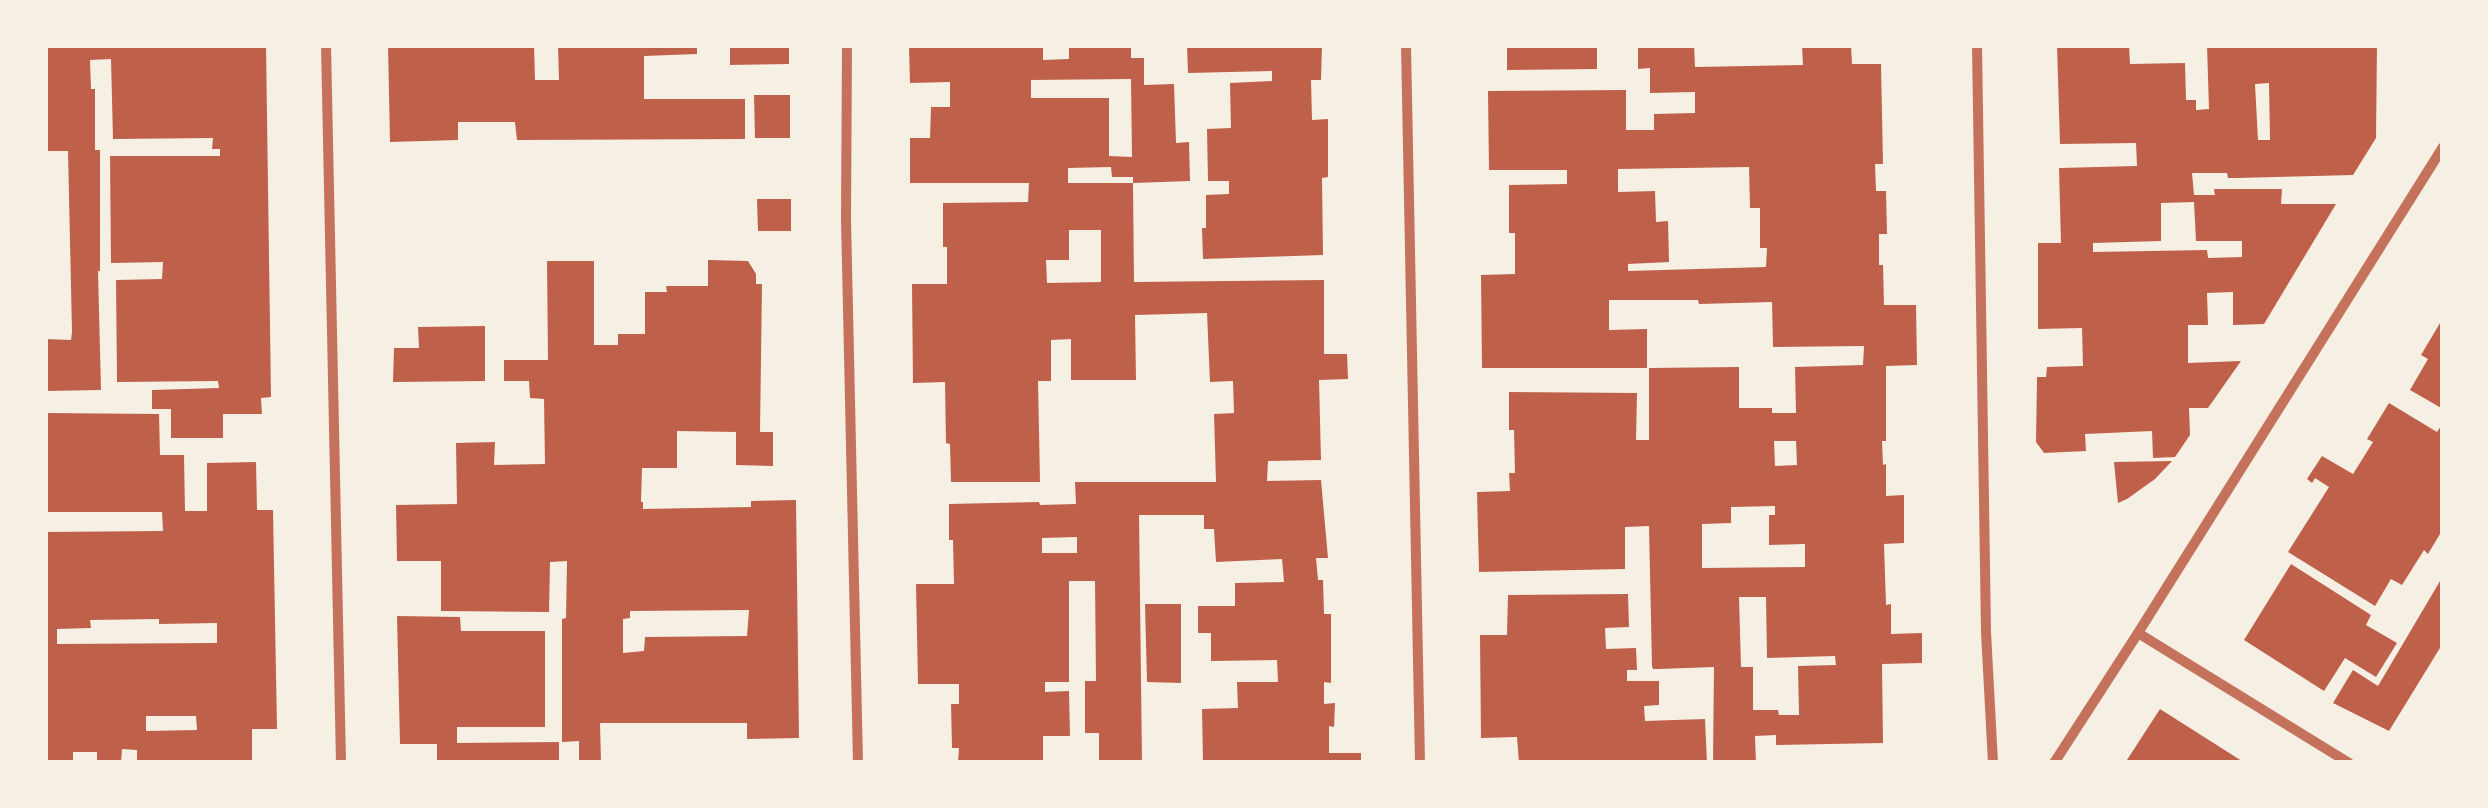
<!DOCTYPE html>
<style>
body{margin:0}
#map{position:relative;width:2488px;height:808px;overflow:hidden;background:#f6efe4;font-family:Rubik,sans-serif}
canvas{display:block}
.frame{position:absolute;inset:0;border:48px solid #f6efe4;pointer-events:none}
</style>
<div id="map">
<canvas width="2488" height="808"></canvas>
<div class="frame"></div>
</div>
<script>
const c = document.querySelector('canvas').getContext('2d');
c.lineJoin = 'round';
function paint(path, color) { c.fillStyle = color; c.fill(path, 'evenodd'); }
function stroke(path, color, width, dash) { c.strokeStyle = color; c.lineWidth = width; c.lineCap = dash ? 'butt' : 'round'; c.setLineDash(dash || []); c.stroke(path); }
paint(new Path2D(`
 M45,45H266L271,397L261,398L262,414H223V438H171V409H152V390L219,388L218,381L117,382L116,280L162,279L163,262L111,263L110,156H220V149H212L213,138L113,139L111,59L90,60L91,89H95V150H100V271H98L101,390L45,391V339L71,340L72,332L68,151H45Z
 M388,45H534L535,80H559L558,45H697V54L644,56V99H745V139L517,140L515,122H458V140L390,142Z
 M730,45H789V64L730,65Z
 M909,45H1043V60L1069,59V45H1131V58H1144V85L1174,84L1176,143L1189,142L1190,181L1133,183L1134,282L1324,280V354H1347L1348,379L1319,380L1321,460L1268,461L1267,481L1321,480L1328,558H1316L1318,580H1323L1324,614H1331V683L1324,682V704L1335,703L1334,727L1329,726V753H1361V763H1203L1202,709L1238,708L1237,682H1278L1277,660L1211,661V633H1198V606H1235V583L1284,582L1282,559L1216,562L1214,529H1204V515H1139L1142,763H1099V733H1085V681H1096L1095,581H1069V682H1045V692L1069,691L1070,736H1043V763H958L959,748H952L951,704H959V684H918L916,584H954L953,540H949V504L1039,502L1040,505L1076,504L1075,482H1216L1214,414L1234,413L1233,381L1210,382L1207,313L1135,315L1136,380H1071V339L1051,340V381H1038L1040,482H951L950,444L946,443L945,382L913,383L912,284H947V247H943V203L1028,202L1029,183H910V138H930L931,107H950V82L910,83ZM1131,79L1132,157L1109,156V98H1031V80ZM1111,167L1112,177H1133V183H1068V168ZM1069,230H1101V282L1047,283L1046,260H1069ZM1077,537V553H1042V538Z
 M1187,45H1322L1321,80H1311L1312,120L1328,119V177L1322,178L1323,255L1203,259L1202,228H1206V195L1229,194V181H1208L1207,129L1231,128L1230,83L1272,81V71L1188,73Z
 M1507,45H1597V69L1507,70Z
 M1638,45H1694L1695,67L1803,65L1802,45H1851L1852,64H1881L1883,164H1875L1876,191H1886L1887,234H1879V265H1883L1884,305H1916L1917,365L1886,366V441H1882L1883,465L1886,464V496L1904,495V543L1884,544L1886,605L1891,604V634L1922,633V663L1882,664L1883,743L1776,745V735L1755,736L1756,763H1713L1714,667L1658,669H1653L1652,666L1649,526L1625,527V569L1479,572L1477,492L1510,491L1509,473H1515L1514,430H1509V392L1637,393L1636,440H1649V368L1739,367V408H1772V413H1796L1795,367L1863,365L1864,346L1773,347L1772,302L1699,304L1698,300H1609V330L1647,329V368H1482L1481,275L1515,274V233H1509V185L1567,184V170H1489L1488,91L1626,90V130H1654V114L1695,113V92L1650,93V68L1638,69ZM1749,167L1750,208H1760V248H1767L1766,267L1628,271V264L1669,262L1668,221L1656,222L1655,191L1618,192V169ZM1774,441H1796L1797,465L1775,466ZM1775,506V515H1769V545L1805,544V567L1702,568V524L1731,523V507ZM1739,597H1766L1767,658L1835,656L1836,665L1798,666L1799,715H1779L1778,710H1753V667H1741Z
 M2057,45H2129L2130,64L2185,63L2186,100H2196V110L2209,109L2207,45H2377L2376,138L2353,175L2237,178H2228L2227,173H2192L2194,195H2215L2214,189H2282L2281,204H2336L2264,324L2233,325V292L2207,293L2208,325H2188V363L2241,361L2208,408H2189L2190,435L2175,457L2153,458L2152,431L2085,434L2086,451L2044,453L2036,442L2037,377H2046L2047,367L2083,366L2082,328L2038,329V243H2061L2059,168L2137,166L2136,143L2060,144ZM2269,83L2270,140H2258L2255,84ZM2194,202L2196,241H2242V257L2208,258L2207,250L2093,252V243L2161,241V203Z
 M754,95H790V138H755Z
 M757,199H791V231H758Z
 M708,260L748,261L756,274V284H762L760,432H773V466L736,465V432L677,431V468H642L641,502H643V509L751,507V501L796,500L799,738L747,739V723H600L601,763H579V741L562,742V619L566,618L567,561L550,562L549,612L441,611V561H397L396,505L457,504L456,443L495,442L494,465L545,464L544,399L530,398L529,381H504V360H548L547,261H594V345H618V334H645V292H667L666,286H708ZM749,610L747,636L645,637L644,651L623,653V619L630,618V611Z
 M2443,318V409L2410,390L2428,359L2421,355Z
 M485,326V381L393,382L394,348H419L418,327Z
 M2389,403L2437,432L2443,423V529L2428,554L2424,550L2402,585L2391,579L2375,606L2288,552L2329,487L2315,478L2312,483L2307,479L2322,456L2353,474L2373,442L2367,439Z
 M45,413L159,414L160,455H184L185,511H207V463L256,462L257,510H273L277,729H252V763H137V750L122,749L121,763H97V752H73V763H45V532L163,531L162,512H45ZM159,619V624L217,623V643L57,644V629L91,628L90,620ZM146,716H196L197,730L146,731Z
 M2172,461L2155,479L2127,499L2118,503L2114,462Z
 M2291,564L2371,615L2366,625L2397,643L2376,677L2345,658L2324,691L2244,640Z
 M2443,576V643L2389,731L2333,703L2353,670L2378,686Z
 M1628,594L1629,627L1605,628L1606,649L1636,648L1637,670H1627V681H1659V705L1644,706L1645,721L1705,719L1707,763H1519L1517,737L1481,738L1480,635H1507L1508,595Z
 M1145,604H1181V683L1147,682Z
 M397,616L460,617L461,631H545V727H457V743L559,742V763H437V744H400Z
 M2160,709L2245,763H2125Z`), '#bf614a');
stroke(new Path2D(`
 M326,45L341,763
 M847,45L846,219L858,763
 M1406,45L1420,763
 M1977,45L1986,632L1993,763
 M2138,633L2349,763
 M2054,763L2138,633L2443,147`), '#c5725c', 10);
</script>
